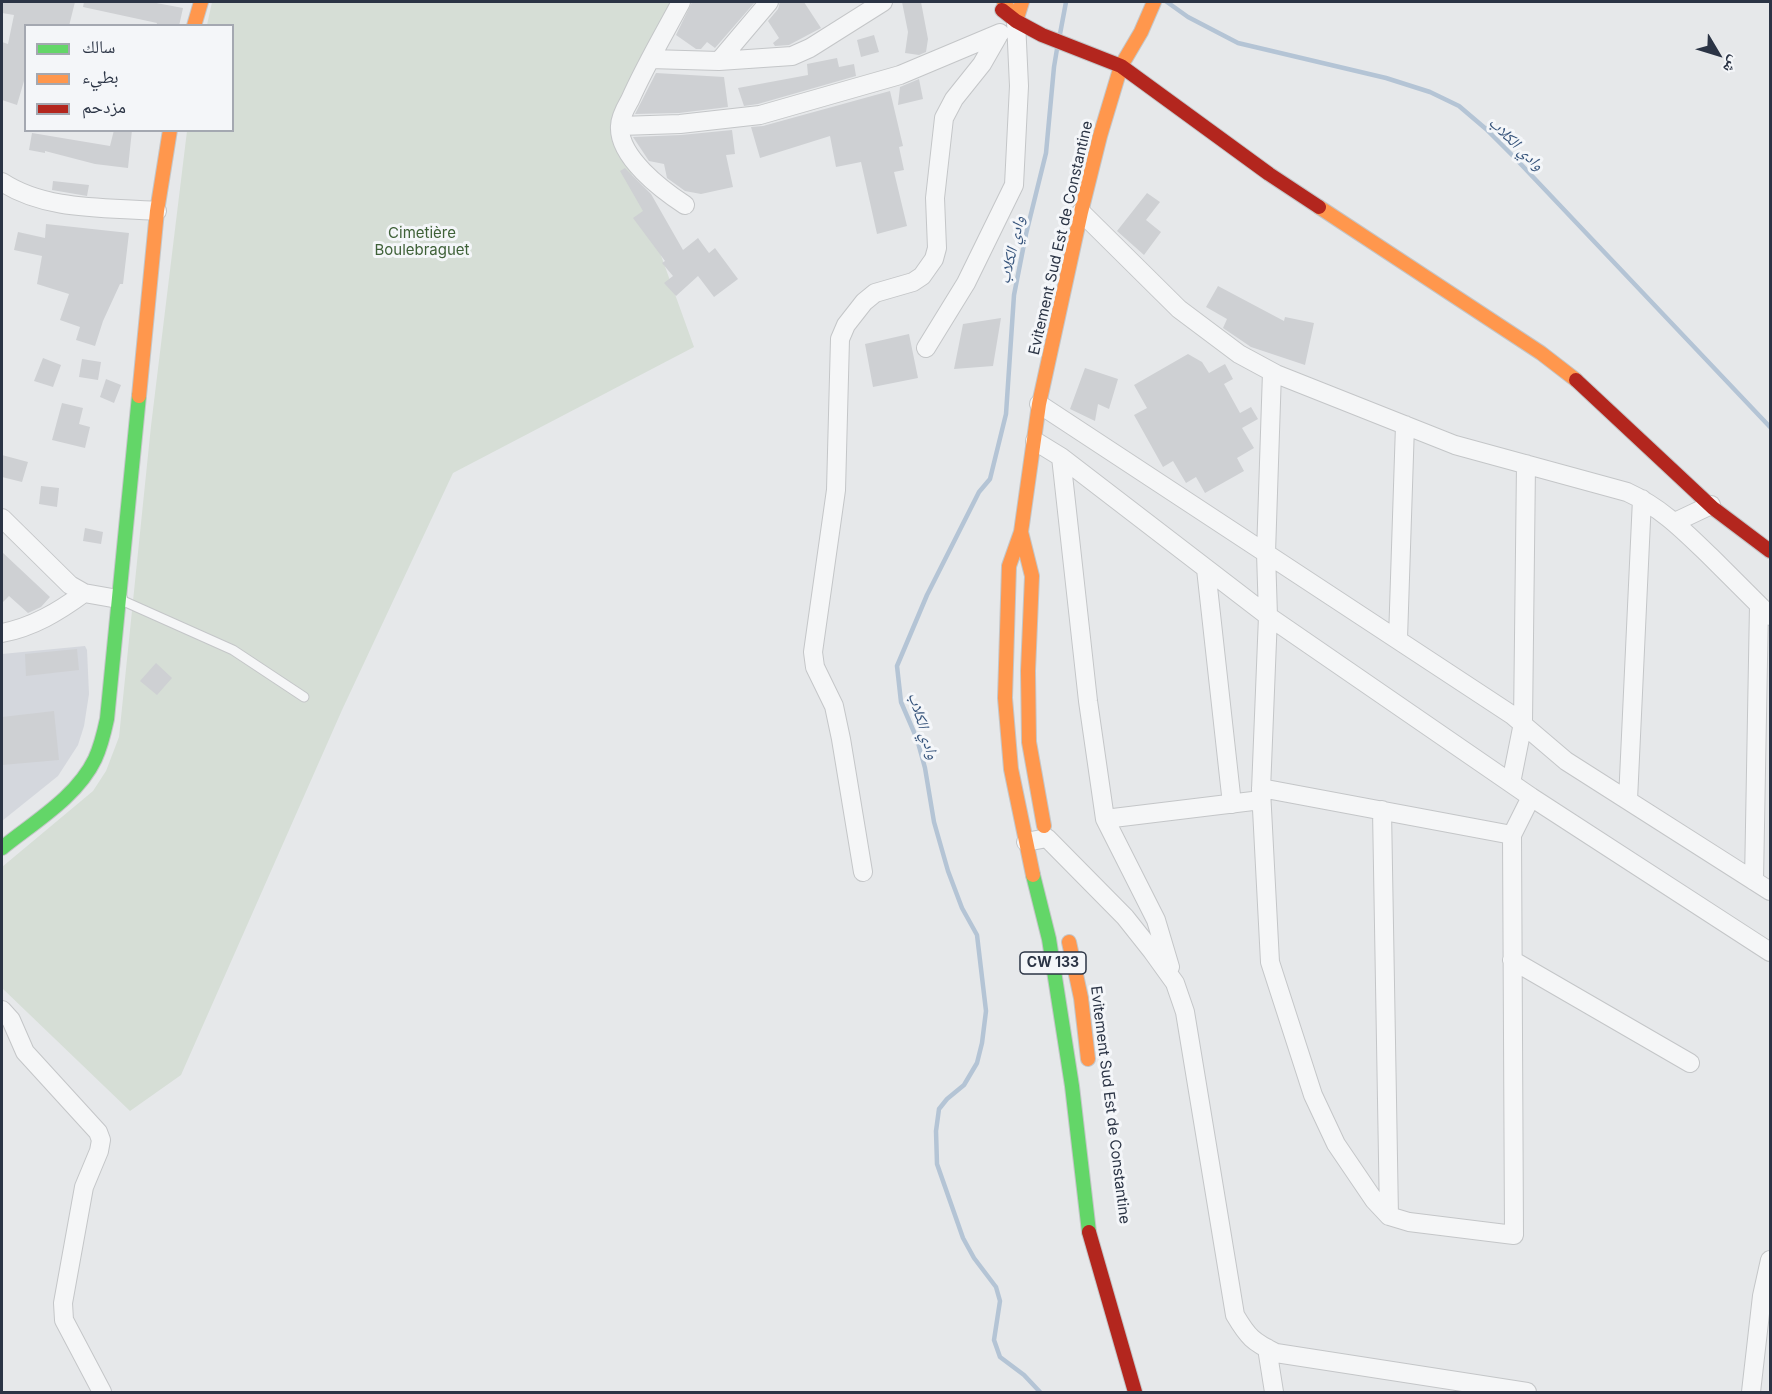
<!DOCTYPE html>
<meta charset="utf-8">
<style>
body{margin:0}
#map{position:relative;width:1772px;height:1394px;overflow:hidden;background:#e6e8ea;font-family:Inter,"Noto Naskh Arabic",sans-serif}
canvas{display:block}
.frame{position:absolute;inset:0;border:3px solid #2b3445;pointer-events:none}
.legend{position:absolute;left:24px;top:24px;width:210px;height:108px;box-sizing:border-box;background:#f4f6f9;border:2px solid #a4a8b1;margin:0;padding:8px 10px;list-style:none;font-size:18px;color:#2b3445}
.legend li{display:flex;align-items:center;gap:12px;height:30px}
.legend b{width:30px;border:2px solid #a4a8b1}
.north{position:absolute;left:1688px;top:24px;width:60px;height:60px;-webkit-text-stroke:4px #f4f6f9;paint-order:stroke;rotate:128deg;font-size:16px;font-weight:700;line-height:24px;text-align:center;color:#2b3445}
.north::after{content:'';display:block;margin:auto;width:21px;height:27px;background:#2b3445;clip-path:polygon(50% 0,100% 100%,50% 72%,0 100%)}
</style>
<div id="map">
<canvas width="1772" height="1394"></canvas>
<div class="frame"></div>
<ul class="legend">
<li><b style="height:8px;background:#63d668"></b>سالك</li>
<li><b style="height:8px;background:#ff974d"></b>بطيء</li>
<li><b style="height:8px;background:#b3261e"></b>مزدحم</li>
</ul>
<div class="north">ش</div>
</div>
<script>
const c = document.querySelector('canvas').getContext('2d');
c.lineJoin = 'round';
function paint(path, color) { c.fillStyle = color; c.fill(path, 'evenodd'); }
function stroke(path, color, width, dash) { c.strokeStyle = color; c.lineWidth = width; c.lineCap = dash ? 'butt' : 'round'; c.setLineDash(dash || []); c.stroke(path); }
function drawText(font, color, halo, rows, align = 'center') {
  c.font = font + ' Inter,"Noto Naskh Arabic",sans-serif'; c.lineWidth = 6; c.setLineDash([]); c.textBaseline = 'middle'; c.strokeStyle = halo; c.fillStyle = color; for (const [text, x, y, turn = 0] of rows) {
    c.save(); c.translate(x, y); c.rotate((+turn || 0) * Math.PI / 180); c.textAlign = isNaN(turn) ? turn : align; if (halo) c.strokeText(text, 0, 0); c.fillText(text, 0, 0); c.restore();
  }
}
paint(new Path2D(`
 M85,646L87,650L89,694L84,726L78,745L58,776L2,821V654Z`), '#d4d7dd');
paint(new Path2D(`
 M212,2H677L614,125L694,347L453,473L342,710L181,1075L130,1111L2,988V867L93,791L106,771L119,737L151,426L187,131L232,130V26L207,25Z`), '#d6ded6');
stroke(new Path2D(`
 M1167,2L1188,17L1238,43L1386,78L1430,92L1459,106L1486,129L1515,158L1770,427
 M1060,34L1066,2
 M1040,1392L1024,1375L1000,1357L994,1340L1000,1301L996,1287L974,1258L963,1238L937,1164L936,1131L939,1109L947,1099L964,1085L977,1063L982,1043L986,1011L977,935L962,908L948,871L934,822L925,768L917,739L901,702L897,666L927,595L979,492L990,479L1006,414L1014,295L1026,234L1046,153L1054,67L1057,49`), '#b4c4d5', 4.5);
paint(new Path2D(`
 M2,2H75L69,26H26V74L17,105L2,100V42L8,44L14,15L2,13Z
 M84,2H151L183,8L179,26H156L157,23L83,7Z
 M692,2H755L715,48L707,42L701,49H696L676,35Z
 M780,2H804L821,28L789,45L775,46L773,43L779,38L768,21L778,9Z
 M902,2H921L928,39L926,52L919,55L905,53L908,32Z
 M874,35L879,52L861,57L857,40Z
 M837,58L839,67L854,64L856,76L758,104L744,106L738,88L808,75L807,64Z
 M656,73L724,77L728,107L679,113L635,114Z
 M919,79L923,99L898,105L900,87Z
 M890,91L903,146L899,147L904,170L894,172L907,226L877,234L861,162L836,167L830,136L760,158L751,127L763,126Z
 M114,130H132L128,168L95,164L45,151V153L29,150L32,133L110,146Z
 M732,130L735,154L726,155L733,187L701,194L685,191L667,178L664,164L649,161L633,137L681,135Z
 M625,168L651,194L683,250L698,238L709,253L715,248L738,279L714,297L698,276L676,296L664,283L673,276L662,263L665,261L633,218L643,211L620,171Z
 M53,181L89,185L87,196L52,190Z
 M1147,193L1160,202L1146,220L1161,232L1144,255L1117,231Z
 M46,224L129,233L123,284H120L103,321L95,346L76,340L80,327L60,320L69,294L37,284L42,256L14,250L18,232L45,238Z
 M1218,286L1284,321L1285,317L1314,323L1305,365L1251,347L1223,328L1227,319L1206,307Z
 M1001,318L993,366L954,369L963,324Z
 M909,334L918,378L873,387L865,344Z
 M1188,354L1202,362L1209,373L1225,364L1233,379L1224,384L1240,413L1251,407L1258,419L1242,428L1254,448L1237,458L1244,471L1205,493L1196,477L1186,483L1173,461L1163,467L1134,415L1147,408L1134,385Z
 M43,358L61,365L53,387L34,381Z
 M82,359L101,362L98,380L79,377Z
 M1085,368L1118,379L1109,409L1098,404L1095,421L1070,409Z
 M106,379L121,385L114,403L100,397Z
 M62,403L83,408L79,424L90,427L85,448L52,440Z
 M2,455L28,462L22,482L2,477Z
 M41,486L59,488L57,507L39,504Z
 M85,528L103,532L101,544L83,541Z
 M2,552L50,597L41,607L28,613L9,596L2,603Z
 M77,649L79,670L26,676L25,654Z
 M156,663L172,678L157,695L140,681Z
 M54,711L59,760L2,765V717Z`), '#ced0d3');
const lane = new Path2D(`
 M121,600L233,650L304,697`);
const street = new Path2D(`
 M681,2C664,34 645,66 630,100C626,107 620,117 620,126C618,157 662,190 685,205
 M650,59L719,61L792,56L810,48L883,2
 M719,61L769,2
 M620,126L680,124L760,115L900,75L1000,33
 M2,182C46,211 105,207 157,211
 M1081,212L1179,309L1239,354L1276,374L1455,445L1627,492C1662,508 1684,531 1711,557C1731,577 1751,597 1770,616
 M926,348L966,283L1014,185L1019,86L1016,21
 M1272,372L1266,553L1268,616L1261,790L1270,962L1313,1095L1336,1144L1374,1200L1389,1216L1409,1222L1514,1235L1512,835L1531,797
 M1039,404L1512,715L1566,761L1770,891
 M1035,441L1061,457L1268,616L1531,797L1770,952
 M1061,457L1088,701L1105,819L1156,920L1170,967
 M2,518L70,585L84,593L118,599
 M1675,522L1711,505
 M1206,569L1232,804
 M2,633C33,627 58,612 84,593
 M1398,639L1405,425
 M1511,783L1523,723L1526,464
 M1261,788L1512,835
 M1628,800L1642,499
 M1382,810L1389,1216
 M1105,819L1261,800
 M1026,842L1047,838L1125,917L1152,951L1175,983L1185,1012L1235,1315C1248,1337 1253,1342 1276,1353L1527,1392
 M863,872L841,739L834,706L815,667L813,652L836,490L840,339L846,325L864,302L875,293L913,282L922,276L934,259L937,248L935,198L944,118L954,99L982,64L998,36
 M1754,881L1759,605
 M1512,960L1690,1063
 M2,1010L11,1020L25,1052L98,1132L101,1140L99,1151L84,1187L63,1303L64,1320L102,1392
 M1267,1348L1274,1392
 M1751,1392L1762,1296L1770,1260`);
const fast = new Path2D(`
 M2,848C34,822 77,797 95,759C101,746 104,733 107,719L139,396
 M1033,875L1049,939L1072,1086L1089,1232`);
const slow = new Path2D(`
 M1004,2L1016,21L1022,2
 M194,26L201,2
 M1319,207L1541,353L1576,380
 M139,396L157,211L170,130
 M1021,532L1039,404L1081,212L1100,136L1121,66L1141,32L1154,2
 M1021,532L1009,566L1005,698L1011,769L1033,875
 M1021,532L1032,576L1028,671L1029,742L1044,826
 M1069,942L1081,998L1088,1059`);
const jam = new Path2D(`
 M1002,10L1016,21L1042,35L1121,66L1269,174L1319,207
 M1576,380L1713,508L1770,551
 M1089,1232L1135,1392`);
stroke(lane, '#c4c6c8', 11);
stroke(street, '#c4c6c8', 20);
stroke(fast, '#c4c6c8', 16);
stroke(slow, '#c4c6c8', 16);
stroke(jam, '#c4c6c8', 16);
stroke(lane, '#f5f6f7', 9);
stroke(street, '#f5f6f7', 18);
stroke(fast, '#63d668', 14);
stroke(slow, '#ff974d', 14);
stroke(jam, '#b3261e', 14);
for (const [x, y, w] of [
 [1053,963,66]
]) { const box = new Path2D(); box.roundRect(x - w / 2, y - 11, w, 22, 4.5); c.fillStyle = '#f4f6f9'; c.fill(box); stroke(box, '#2b3445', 1.5); }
drawText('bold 14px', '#2b3445', null, [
 ["CW 133",1053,963]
]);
drawText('15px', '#3f6138', '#f4f6f9', [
 ["Cimetière",422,233],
 ["Boulebraguet",422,250]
]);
drawText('15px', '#2b3445', '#f4f6f9', [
 ["Evitement Sud Est de Constantine",1061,238,-77],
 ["Evitement Sud Est de Constantine",1110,1105,83]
]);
drawText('italic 16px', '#34527a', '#f4f6f9', [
 ["وادي الكلاب",1516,144,44],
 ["وادي الكلاب",1012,250,-77],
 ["وادي الكلاب",923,726,73]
]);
</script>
